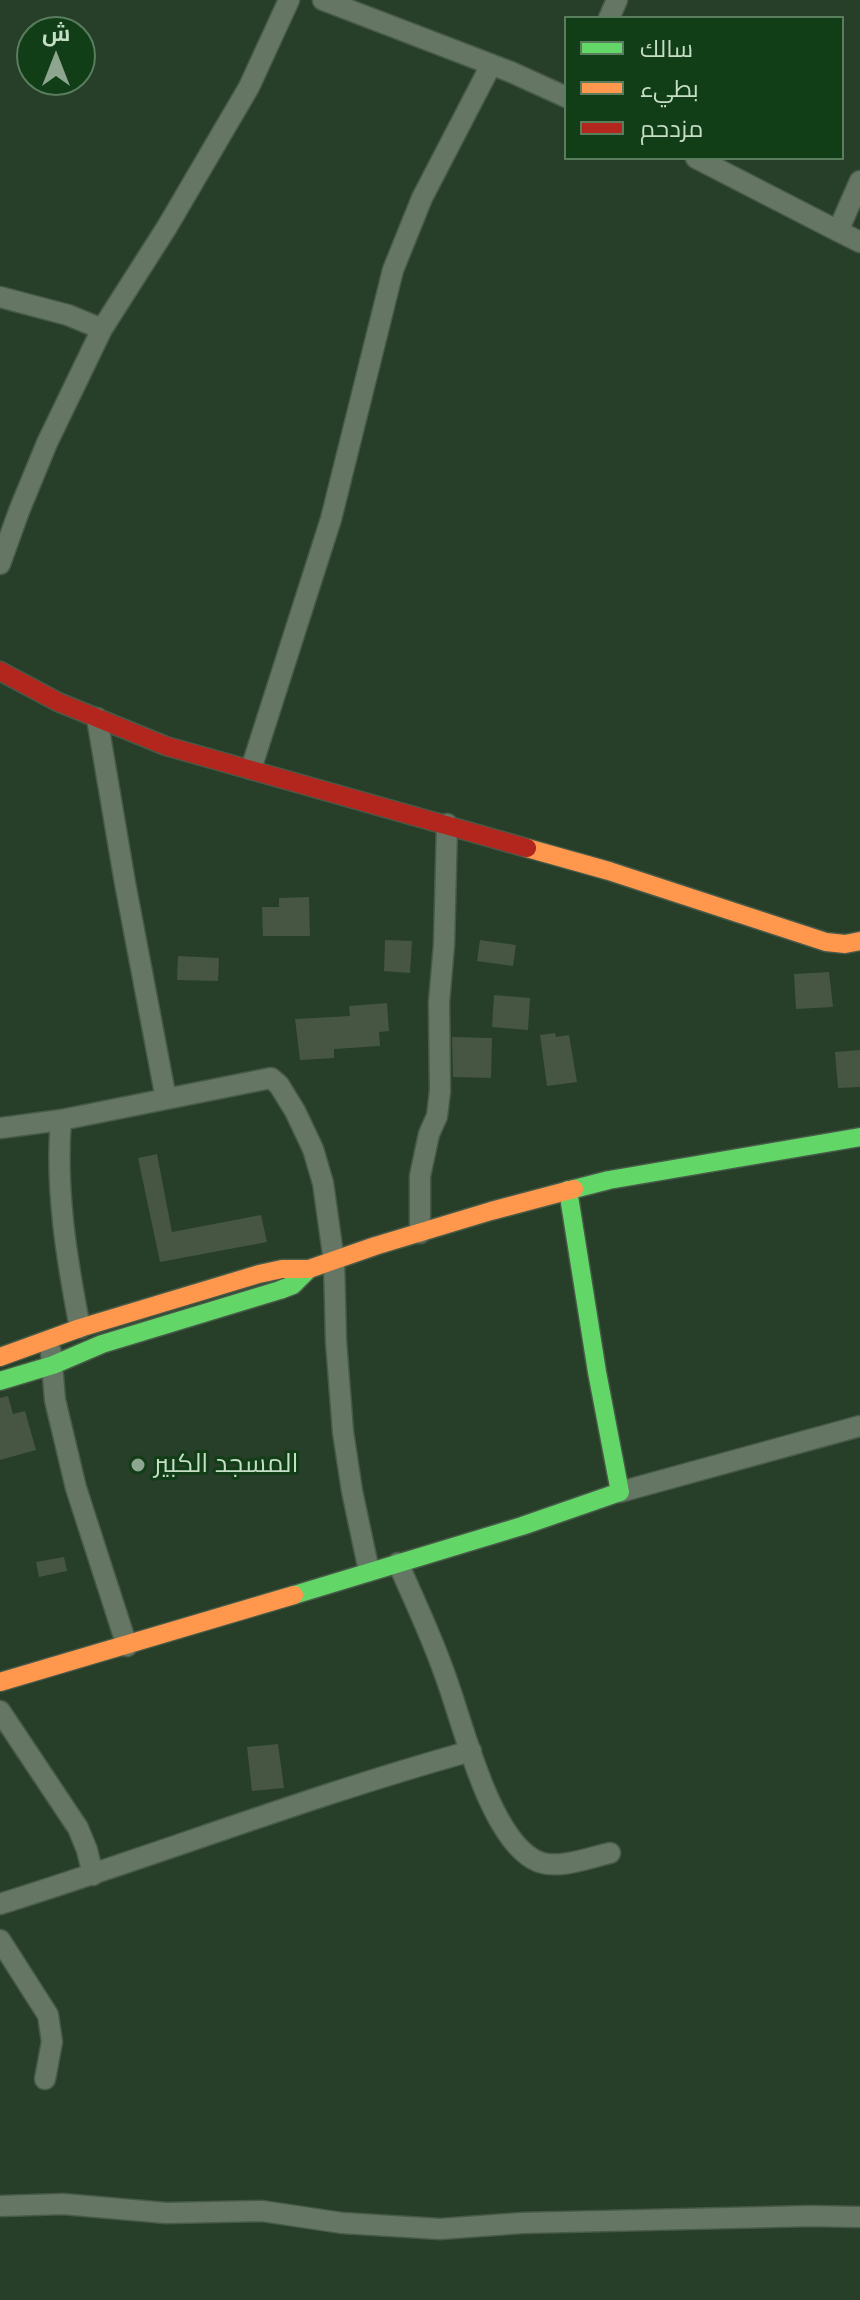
<!DOCTYPE html>
<meta charset="utf-8">
<style>
body{margin:0}
#map{position:relative;width:860px;height:2300px;overflow:hidden;background:#273e29;font-family:Roboto,Cairo,sans-serif}
canvas{display:block}
.legend{position:absolute;left:564px;top:16px;width:280px;height:144px;box-sizing:border-box;background:#113d17;border:2px solid #597d5d;margin:0;padding:10px 14px;list-style:none;font-size:24px;color:#c6ddc6}
.legend li{display:flex;align-items:center;gap:16px;height:40px}
.legend b{width:40px;border:2px solid #597d5d}
.north{position:absolute;left:16px;top:16px;width:80px;height:80px;box-sizing:border-box;background:#113d17;border:2px solid #597d5d;border-radius:50%;rotate:0deg;font-size:22px;font-weight:700;line-height:32px;text-align:center;color:#c6ddc6}
.north::after{content:'';display:block;margin:auto;width:28px;height:36px;background:#8ea58f;clip-path:polygon(50% 0,100% 100%,50% 72%,0 100%)}
</style>
<div id="map">
<canvas width="860" height="2300"></canvas>
<ul class="legend">
<li><b style="height:10px;background:#63d668"></b>سالك</li>
<li><b style="height:10px;background:#ff974d"></b>بطيء</li>
<li><b style="height:10px;background:#b3261e"></b>مزدحم</li>
</ul>
<div class="north">ش</div>
</div>
<script>
const c = document.querySelector('canvas').getContext('2d');
c.lineJoin = 'round';
function paint(path, color) { c.fillStyle = color; c.fill(path, 'evenodd'); }
function stroke(path, color, width, dash) { c.strokeStyle = color; c.lineWidth = width; c.lineCap = dash ? 'butt' : 'round'; c.setLineDash(dash || []); c.stroke(path); }
function drawText(font, color, halo, rows, align = 'center') {
  c.font = font + ' Roboto,Cairo,sans-serif'; c.lineWidth = 6; c.setLineDash([]); c.textBaseline = 'middle'; c.strokeStyle = halo; c.fillStyle = color; for (const [text, x, y, turn = 0] of rows) {
    c.save(); c.translate(x, y); c.rotate((+turn || 0) * Math.PI / 180); c.textAlign = isNaN(turn) ? turn : align; if (halo) c.strokeText(text, 0, 0); c.fillText(text, 0, 0); c.restore();
  }
}
paint(new Path2D(`
 M309,897L310,936H263L262,907H279V898Z
 M385,940L412,941L410,973L384,971Z
 M480,940L516,945L513,966L477,961Z
 M178,956L219,958L218,981L177,980Z
 M829,972L833,1007L796,1009L794,974Z
 M494,995L530,998L528,1030L492,1027Z
 M387,1003L389,1031L379,1032L380,1046L334,1049V1058L300,1060L295,1019L350,1016L349,1006Z
 M555,1033L556,1037L569,1035L577,1082L547,1086L540,1035Z
 M452,1037L492,1038L491,1078L453,1077Z
 M860,1050V1087L838,1088L835,1052Z
 M157,1154L172,1232L261,1215L267,1242L160,1262L138,1158Z
 M8,1396L13,1414L25,1411L36,1450L0,1460V1398Z
 M64,1557L67,1571L39,1577L36,1562Z
 M278,1744L284,1788L252,1791L247,1747Z`), '#475642');
const street = new Path2D(`
 M323,0L511,72L566,97
 M609,18L617,0
 M696,158L838,231
 M860,181L838,231L860,242
 M0,297L68,315L102,329
 M0,564L19,511L47,443L102,329L167,227L249,87L289,0
 M97,718L125,883L166,1099
 M251,769L331,519L393,270L422,198L491,65
 M61,1120C55,1189 67,1261 80,1328
 M0,1128L61,1120L271,1078L279,1085L295,1111L313,1149L323,1183L334,1261L336,1341L343,1432L352,1491L369,1571
 M420,1233V1176L429,1134L437,1116L440,1091L439,1002L444,945L447,824
 M51,1352L55,1400L76,1488L127,1646
 M620,1492L860,1426
 M398,1563C414,1600 432,1637 445,1675C463,1723 488,1833 533,1859C554,1872 587,1858 610,1853
 M0,1711L78,1828L87,1850L93,1875
 M0,1904C157,1855 312,1795 471,1751
 M0,1940L48,2015L52,2042L45,2079
 M0,2206L63,2204L166,2213L262,2211L342,2223L440,2229L522,2223L811,2216L860,2217`);
const fast = new Path2D(`
 M574,1189L609,1180L860,1137
 M0,1381L53,1365L102,1344L280,1290L293,1285L309,1269
 M294,1595L522,1526L620,1492L597,1372L568,1190`);
const slow = new Path2D(`
 M527,848L609,871L826,942L845,944L860,941
 M0,1357L80,1328L259,1274L282,1269H309L375,1246L491,1211L574,1189
 M0,1682L294,1595`);
const jam = new Path2D(`
 M0,671L58,702L166,746L527,848`);
stroke(street, '#475a48', 23);
stroke(fast, '#475a48', 21);
stroke(slow, '#475a48', 21);
stroke(jam, '#475a48', 21);
stroke(street, '#657665', 20);
stroke(fast, '#63d668', 18);
stroke(slow, '#ff974d', 18);
stroke(jam, '#b3261e', 18);
for (const [x, y, r, color] of [
 [138,1465,8,"#8ea58f"]
]) { const dot = new Path2D(); dot.arc(x, y, r, 0, 2 * Math.PI); c.fillStyle = color; c.fill(dot); stroke(dot, '#113d17', 3); }
drawText('26px', '#c6ddc6', '#113d17', [
 ["المسجد الكبير",154,1465]
], 'left');
</script>
